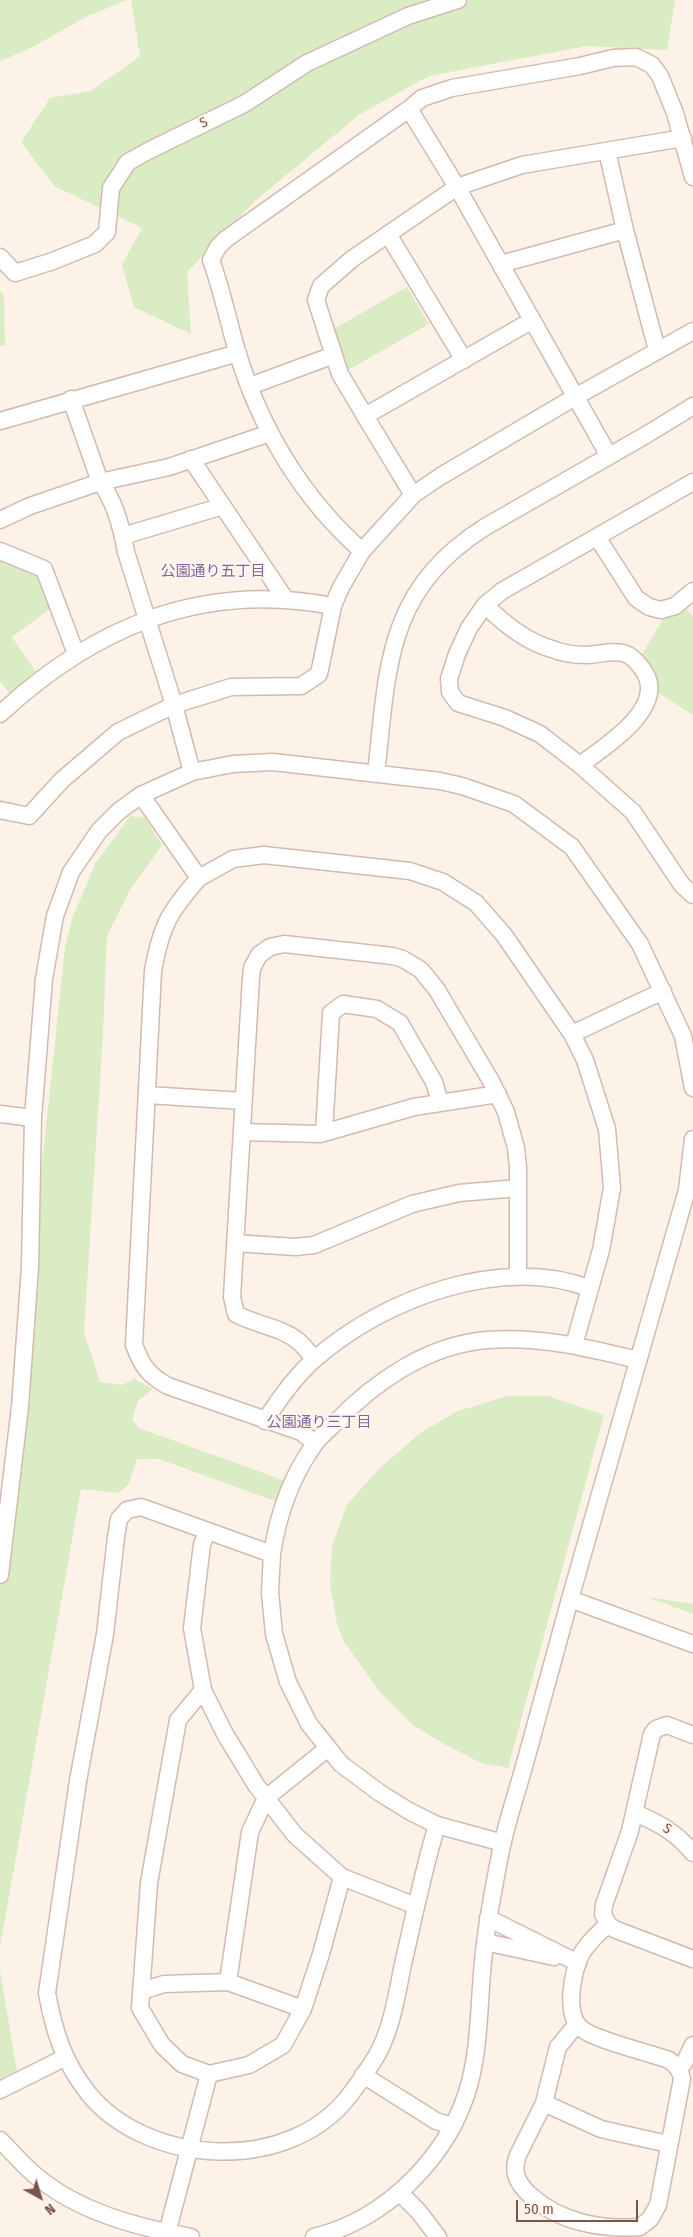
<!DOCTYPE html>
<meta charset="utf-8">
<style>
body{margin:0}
#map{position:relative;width:693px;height:2237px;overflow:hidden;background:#fdf2e7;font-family:"Fira Sans Condensed",sans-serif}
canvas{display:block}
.north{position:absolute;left:15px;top:2172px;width:50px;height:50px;-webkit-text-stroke:4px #fff6ef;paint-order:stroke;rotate:141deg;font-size:14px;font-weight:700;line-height:20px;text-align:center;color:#795449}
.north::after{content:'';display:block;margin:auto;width:18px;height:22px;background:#795449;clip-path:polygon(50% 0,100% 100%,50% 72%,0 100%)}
.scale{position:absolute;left:516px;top:2200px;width:122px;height:22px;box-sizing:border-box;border:2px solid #795449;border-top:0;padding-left:6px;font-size:15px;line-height:18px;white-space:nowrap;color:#795449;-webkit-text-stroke:4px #fff6ef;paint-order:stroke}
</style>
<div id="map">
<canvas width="693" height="2237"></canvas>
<div class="north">N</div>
<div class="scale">50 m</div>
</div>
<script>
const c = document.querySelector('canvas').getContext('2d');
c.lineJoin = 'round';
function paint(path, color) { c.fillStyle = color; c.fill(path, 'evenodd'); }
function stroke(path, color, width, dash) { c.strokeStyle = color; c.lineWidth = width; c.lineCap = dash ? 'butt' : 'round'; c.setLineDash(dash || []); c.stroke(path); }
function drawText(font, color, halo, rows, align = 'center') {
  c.font = font + ' "Fira Sans Condensed","Noto Sans JP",sans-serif'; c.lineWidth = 4.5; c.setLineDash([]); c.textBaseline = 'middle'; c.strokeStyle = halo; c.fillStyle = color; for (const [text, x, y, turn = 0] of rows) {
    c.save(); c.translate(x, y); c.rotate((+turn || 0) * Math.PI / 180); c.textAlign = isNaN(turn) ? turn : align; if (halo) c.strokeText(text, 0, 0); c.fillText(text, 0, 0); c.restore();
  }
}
paint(new Path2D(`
 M0,0H127L86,17L29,49L0,61Z
 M131,0H675L667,50L587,46L429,76L360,114L255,201L187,272L191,334L134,307L122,265L142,228L54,186L21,142L50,98L91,91L140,56Z
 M407,287L429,324L343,373L332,330Z
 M0,290L4,296L5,346H0Z
 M0,559L37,574L50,609L12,637L36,672L10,694L0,681Z
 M684,606L693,616V715L657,692L654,679L640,658L664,617Z
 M130,816L145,818L162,845L130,890L107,936L103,1034L84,1332L100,1382L122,1385L135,1379L153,1389L138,1401L132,1419L139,1428L288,1482L280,1503L159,1459H137L128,1485L118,1493L81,1489L0,1947V1558L65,948L72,919L95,864Z
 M508,1396H548L604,1415L508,1768L481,1763L444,1744L413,1725L381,1693L344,1642L337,1624L330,1584L332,1546L347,1505L377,1471L420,1433L458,1411Z
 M647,1597L693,1604V1614Z
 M0,1970L17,2071L0,2080Z`), '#daecc4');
const minor = new Path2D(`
 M409,109L422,98L452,88L580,66L613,58L636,57L652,65L660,76L675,113L693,177
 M607,151L625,230L657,350
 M388,234L464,360
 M0,257L15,273L53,261L95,244L107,232L111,188L128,162L150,150L244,104L307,63L408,16L458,0
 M501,264L625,230
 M250,386L334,355
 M71,399L100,482C115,501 122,529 126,552L174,705L192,772
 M365,416L340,374L316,300L321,286L352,259L457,187L522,165L683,138
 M0,421L238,353
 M191,459L286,600
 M693,482L502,591L485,605L469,628L457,654L449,679L450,692L458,703L505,718L540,734L580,765L633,812L682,885L693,895
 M413,495L365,416L531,321
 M0,520L30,506L100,482L169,467L270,433
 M123,536L223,506
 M597,537L636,598L649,607L661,610L675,606L693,591
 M0,551L44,569L76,654
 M362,551C302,498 260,428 237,351C228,321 222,290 211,260L218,247L226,239L409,109L457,187L609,456
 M485,605C503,623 527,642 552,649C562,653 574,655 586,655C599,655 610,650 623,653C632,655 641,666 645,673C666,709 604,747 580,765
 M0,714C95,626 203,581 333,606L340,589L362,551L413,495L441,476L575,397L693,331
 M376,774C388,667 385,591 485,527L646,435L693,406
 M141,795L199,878C169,912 161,926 153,971L134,1345C142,1366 148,1375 168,1386L301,1432L315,1443
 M0,810L29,816L62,780L118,732L174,705L231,687L301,686L319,674L333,606
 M199,878L233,859L264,855L410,871L443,882L476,903L504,935L572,1034
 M147,1095L243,1101
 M0,1114L33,1118
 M242,1132L320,1134L414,1107L498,1094
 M324,1133L331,1013L343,1004L377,1009L400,1023L434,1082L440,1102
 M235,1243L295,1247L314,1245L412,1204L459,1193L518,1188
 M574,1345L601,1250L612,1188L607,1129L585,1060L572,1034L663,991
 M315,1359C309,1353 304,1346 298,1341C281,1327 256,1325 236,1314L232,1297L251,978L252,968L259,955L270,947L284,944L393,956L403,959L421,970L437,990L491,1081L506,1112L516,1148L518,1167V1276
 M265,1421C279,1399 296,1375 316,1358C384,1299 500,1255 589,1288
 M208,1531L202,1544L192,1628L203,1690L225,1734L256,1785L295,1835L342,1877L416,1906
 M272,1554C278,1515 291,1477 314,1445C319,1437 328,1430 335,1423C374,1382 429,1344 488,1340C540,1336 588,1348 638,1360
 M0,1575L20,1407L30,1267L33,1118L44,979L55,916L71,872L99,831L119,811L141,795L192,772L233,764L273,762L440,781L462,786L514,804L572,847L640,944L683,1036L693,1088
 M570,1599L687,1190L693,1139
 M203,1690L178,1720L149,1883L140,2008L162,2045L182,2064L209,2074L249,2065L283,2045L303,2009L321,1954L342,1877
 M693,1735L667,1725L656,1729L652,1734L630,1831L604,1905L603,1914L608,1924L614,1929L693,1959
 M635,1813C659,1823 677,1833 693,1853
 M437,1825C423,1871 414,1917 403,1964C397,1994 392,2028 377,2055C369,2068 359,2083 349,2096C289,2174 148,2167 88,2093C63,2061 54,2031 47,1993L78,1781L105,1634L116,1537L119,1519L127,1510L141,1507L272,1554L270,1592L274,1634L288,1682L309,1724L341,1764L380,1793L409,1811L437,1825L503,1843
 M488,1918L578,1963
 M485,1942L554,1957
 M228,1982L250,1832L266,1798L328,1748
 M141,1991L164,1984L228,1982L303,2009
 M577,2024L558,2047L544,2103L518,2155C511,2173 518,2184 531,2196C560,2222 601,2230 640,2227L650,2219L658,2205L682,2079C681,2070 676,2065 669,2060C650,2053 595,2040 582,2029C564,2016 572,1970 582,1953C588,1942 599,1933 608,1924
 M678,2068L684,2063L693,2045
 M363,2075L436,2121L453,2126
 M0,2090L64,2058
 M544,2103L601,2129L668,2144
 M0,2140C12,2152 23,2165 35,2175C78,2212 137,2227 191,2237
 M400,2193L419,2212L438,2237
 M167,2233L209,2074
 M314,2237C388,2219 451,2154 470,2082C479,2046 479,2009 482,1973C485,1932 493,1891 501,1850C507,1821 517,1792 525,1763C540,1708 555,1654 570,1599L693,1644`);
stroke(minor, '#d3baaf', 19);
stroke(minor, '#fff', 16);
drawText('14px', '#795449', '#fff6ef', [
 ["S",204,123,-26],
 ["S",667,1829,33]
]);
drawText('15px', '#82659c', '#fff6ef', [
 ["公園通り五丁目",213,572],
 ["公園通り三丁目",319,1423]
]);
</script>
